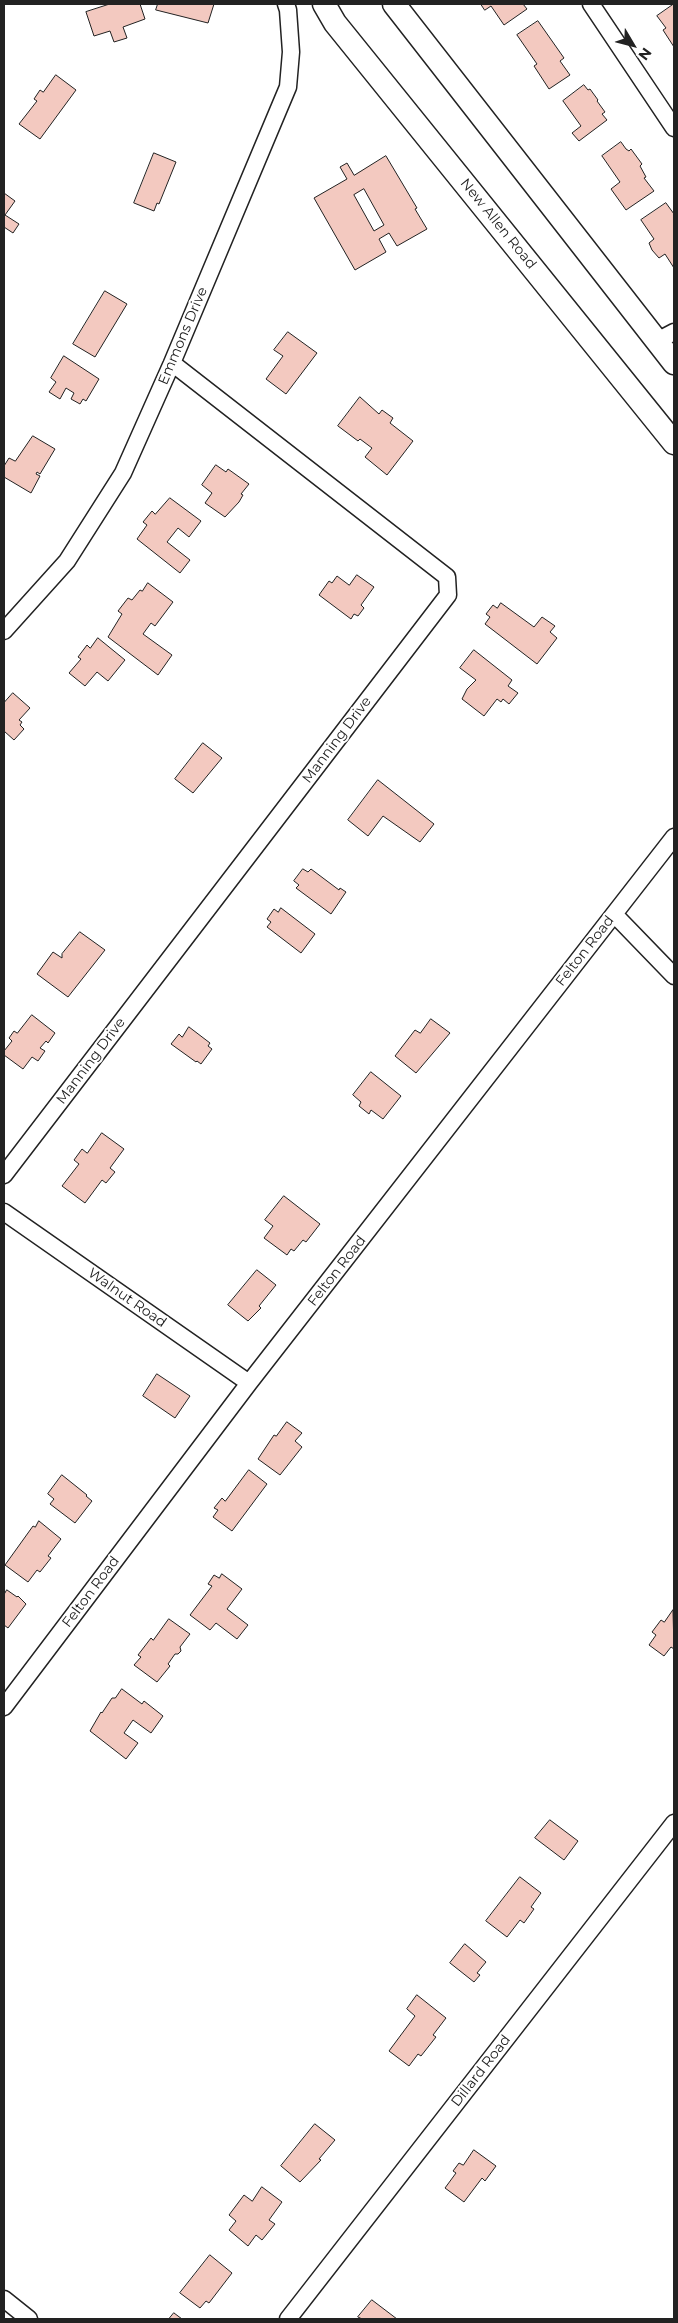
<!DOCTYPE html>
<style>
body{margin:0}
#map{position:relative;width:678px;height:2323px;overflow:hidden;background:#fff;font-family:Montserrat,sans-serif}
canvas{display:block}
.frame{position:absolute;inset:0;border:5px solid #222;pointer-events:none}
.north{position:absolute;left:608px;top:20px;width:50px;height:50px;-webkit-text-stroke:4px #fff;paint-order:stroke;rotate:127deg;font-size:14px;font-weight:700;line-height:20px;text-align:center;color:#222}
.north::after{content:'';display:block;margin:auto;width:18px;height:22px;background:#222;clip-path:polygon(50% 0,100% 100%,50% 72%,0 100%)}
</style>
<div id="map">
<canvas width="678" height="2323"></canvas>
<div class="frame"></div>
<div class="north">N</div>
</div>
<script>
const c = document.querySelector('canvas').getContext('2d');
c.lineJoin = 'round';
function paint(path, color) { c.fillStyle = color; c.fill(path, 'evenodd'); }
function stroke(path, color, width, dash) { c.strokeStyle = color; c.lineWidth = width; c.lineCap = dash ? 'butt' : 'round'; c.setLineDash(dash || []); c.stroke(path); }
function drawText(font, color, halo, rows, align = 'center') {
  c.font = font + ' Montserrat,sans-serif'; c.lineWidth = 4; c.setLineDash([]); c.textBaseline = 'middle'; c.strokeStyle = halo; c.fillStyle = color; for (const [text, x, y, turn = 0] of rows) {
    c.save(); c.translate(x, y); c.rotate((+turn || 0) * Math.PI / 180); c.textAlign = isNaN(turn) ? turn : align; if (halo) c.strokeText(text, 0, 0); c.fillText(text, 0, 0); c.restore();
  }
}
const building = new Path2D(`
 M110,4H140L145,19L123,27L127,38L114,42L110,31L94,36L86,12Z
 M158,4H214L208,23L156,10Z
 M481,4H523L527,9L504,25L491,6L485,10Z
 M674,4V47L663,30L666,28L657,16Z
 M538,21L564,58L560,61L570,75L549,89L534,66L537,64L517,35Z
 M56,75L76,90L40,139L19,124L37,101L34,99L40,90L43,92Z
 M584,85L588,90L590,89L598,100L597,101L605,112L602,114L607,120L579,141L572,133L581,126L563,101Z
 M621,142L626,149L629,151L631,149L642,164L640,166L646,177L644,178L654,191L626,210L611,189L620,182L602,156Z
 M154,153L176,162L159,204L157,203L154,211L134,203Z
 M386,156L417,208L415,209L427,229L397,246L389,233L379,239L386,252L355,270L314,198L347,179L340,167L347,163L354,175ZM364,189L384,225L374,231L354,195Z
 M4,193L15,201L5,215L19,224L13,233L4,227Z
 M666,203L674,214V268L665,254L659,258L652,250L649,243L654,239L641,220Z
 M105,291L127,304L95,357L73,344Z
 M288,332L317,353L286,394L266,379L283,356L274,350Z
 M64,356L99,379L86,401L83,399L80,404L71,399L74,393L66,388L60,399L49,392L56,382L51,378Z
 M360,397L379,414L382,410L393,418L390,423L413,441L387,475L365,457L372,448L360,439L358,441L338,426Z
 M33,436L55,449L40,474L37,472L36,474L40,476L31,493L4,477V466L9,458L15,461Z
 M216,465L226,472L228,469L249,484L241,494L243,495L239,502L225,517L205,503L212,493L202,485Z
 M170,498L201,521L189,537L178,528L167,542L190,560L180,573L137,539L147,525L143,522L152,511L155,514Z
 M357,575L374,587L361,605L364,608L358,616L354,614L351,619L319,595L329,581L332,583L337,576L349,585Z
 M148,583L173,602L155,626L151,623L143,634L172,655L158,675L108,637L122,614L118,611L128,598L132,600L140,590L142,591Z
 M501,603L534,627L542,617L555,626L550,632L557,638L537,664L485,624L490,617L486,614L493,605L497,608Z
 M98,638L125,660L108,681L97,672L85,686L69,673L81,659L78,657L87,645L90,648Z
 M474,650L512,680L508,686L518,693L509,704L503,699L501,702L497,699L484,716L462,699L467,689L476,680L460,668Z
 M13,693L30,708L19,720L22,722L20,725L24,729L14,740L4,731V703Z
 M203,743L222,758L193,793L175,779Z
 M378,780L434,824L420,842L383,816L368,836L348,820Z
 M303,869L308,872L311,869L339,890L340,888L346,892L331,914L296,888L299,885L294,881Z
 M281,908L315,934L301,953L267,927L271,922L267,919L274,909L278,912Z
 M80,932L105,950L68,997L37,974L53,952L62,958V954Z
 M32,1015L55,1033L48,1043L46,1041L40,1048L45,1051L38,1061L32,1057L23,1069L4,1055V1051L12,1041L9,1038L14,1031L17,1033Z
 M431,1019L450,1033L416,1073L395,1056L415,1030L420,1033Z
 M189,1027L210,1043L208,1046L212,1049L201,1064L197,1061L196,1062L171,1044L179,1034L182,1037Z
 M371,1072L401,1096L383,1119L371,1110L369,1114L359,1106L361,1102L353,1095Z
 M102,1133L124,1149L110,1168L115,1172L106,1183L102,1180L85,1203L62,1186L79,1164L74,1160L82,1149L87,1153Z
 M284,1196L320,1224L306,1242L303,1240L294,1251L291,1249L287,1255L264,1238L273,1226L265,1220Z
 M257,1270L276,1285L259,1306L261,1308L248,1321L228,1305Z
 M157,1374L190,1396L175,1418L143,1396Z
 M287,1422L302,1433L295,1441L302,1447L280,1475L258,1459L274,1435L276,1436Z
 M249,1470L267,1484L232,1531L213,1517L218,1510L214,1508L222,1498L225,1501Z
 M62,1475L87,1495L86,1496L92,1501L75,1523L50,1504L54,1499L48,1494Z
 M39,1521L61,1539L48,1556L51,1558L40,1572L37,1570L28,1582L5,1565L33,1526L35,1527Z
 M222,1574L242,1589L227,1609L248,1625L237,1639L216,1623L210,1630L190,1615L212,1586L208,1584L214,1575L219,1578Z
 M7,1590L17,1597L18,1596L26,1604L8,1628L4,1625V1595Z
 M673,1610L674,1649L671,1647L664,1656L649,1645L656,1635L652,1632L661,1620L664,1622Z
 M169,1619L190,1634L180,1647L181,1651L178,1654H175L168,1664L170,1666L157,1682L134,1665L141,1657L138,1655L151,1638L153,1640Z
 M122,1689L142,1704L144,1701L163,1716L151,1733L133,1720L124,1733L138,1743L126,1759L90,1731L101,1712L102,1713L112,1698H115Z
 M550,1820L578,1841L564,1860L535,1838Z
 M520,1877L541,1893L531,1907L534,1909L524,1923L520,1920L507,1937L486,1921Z
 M465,1944L486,1962L477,1973L480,1975L474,1982L450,1963Z
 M417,1995L446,2018L433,2035L436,2037L421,2056L418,2054L409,2066L389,2051L415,2016L407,2009Z
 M315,2124L335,2140L319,2159L321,2160L300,2182L281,2166Z
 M474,2150L496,2166L485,2181L482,2178L464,2202L445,2188L456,2173L453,2171L459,2163L463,2165Z
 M262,2187L282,2202L269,2220L275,2224L262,2240L256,2235L248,2246L229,2230L236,2221L229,2215L244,2195L252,2201Z
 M210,2255L232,2273L209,2303L206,2301L200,2308L180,2293Z
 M372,2300L397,2319H362L358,2317Z
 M174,2313L182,2319H169Z`);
paint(building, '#f3c9c0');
stroke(building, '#222', 1);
const minor = new Path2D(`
 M591,4L674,128
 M657,341L674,332
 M4,631L67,561L123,473L172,363L288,87L291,52L288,10L286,4
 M614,914L674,976
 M4,1175L448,595L447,577L172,363
 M4,1212L249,1383
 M4,1707L249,1383L674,837
 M4,2299L29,2319
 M288,2319L674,1823`);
const secondary = new Path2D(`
 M324,4L335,23L674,443
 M394,4L674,363`);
stroke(minor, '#222', 19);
stroke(secondary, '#222', 25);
stroke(minor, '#fff', 16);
stroke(secondary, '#fff', 22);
drawText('14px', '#222', '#fff', [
 ["New Allen Road",498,224,51],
 ["Emmons Drive",183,336,-67],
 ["Manning Drive",337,740,-53],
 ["Felton Road",585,951,-52],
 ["Manning Drive",91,1061,-53],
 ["Felton Road",337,1271,-52],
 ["Walnut Road",127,1298,35],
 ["Felton Road",91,1592,-53],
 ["Dillard Road",481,2071,-52]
]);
</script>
